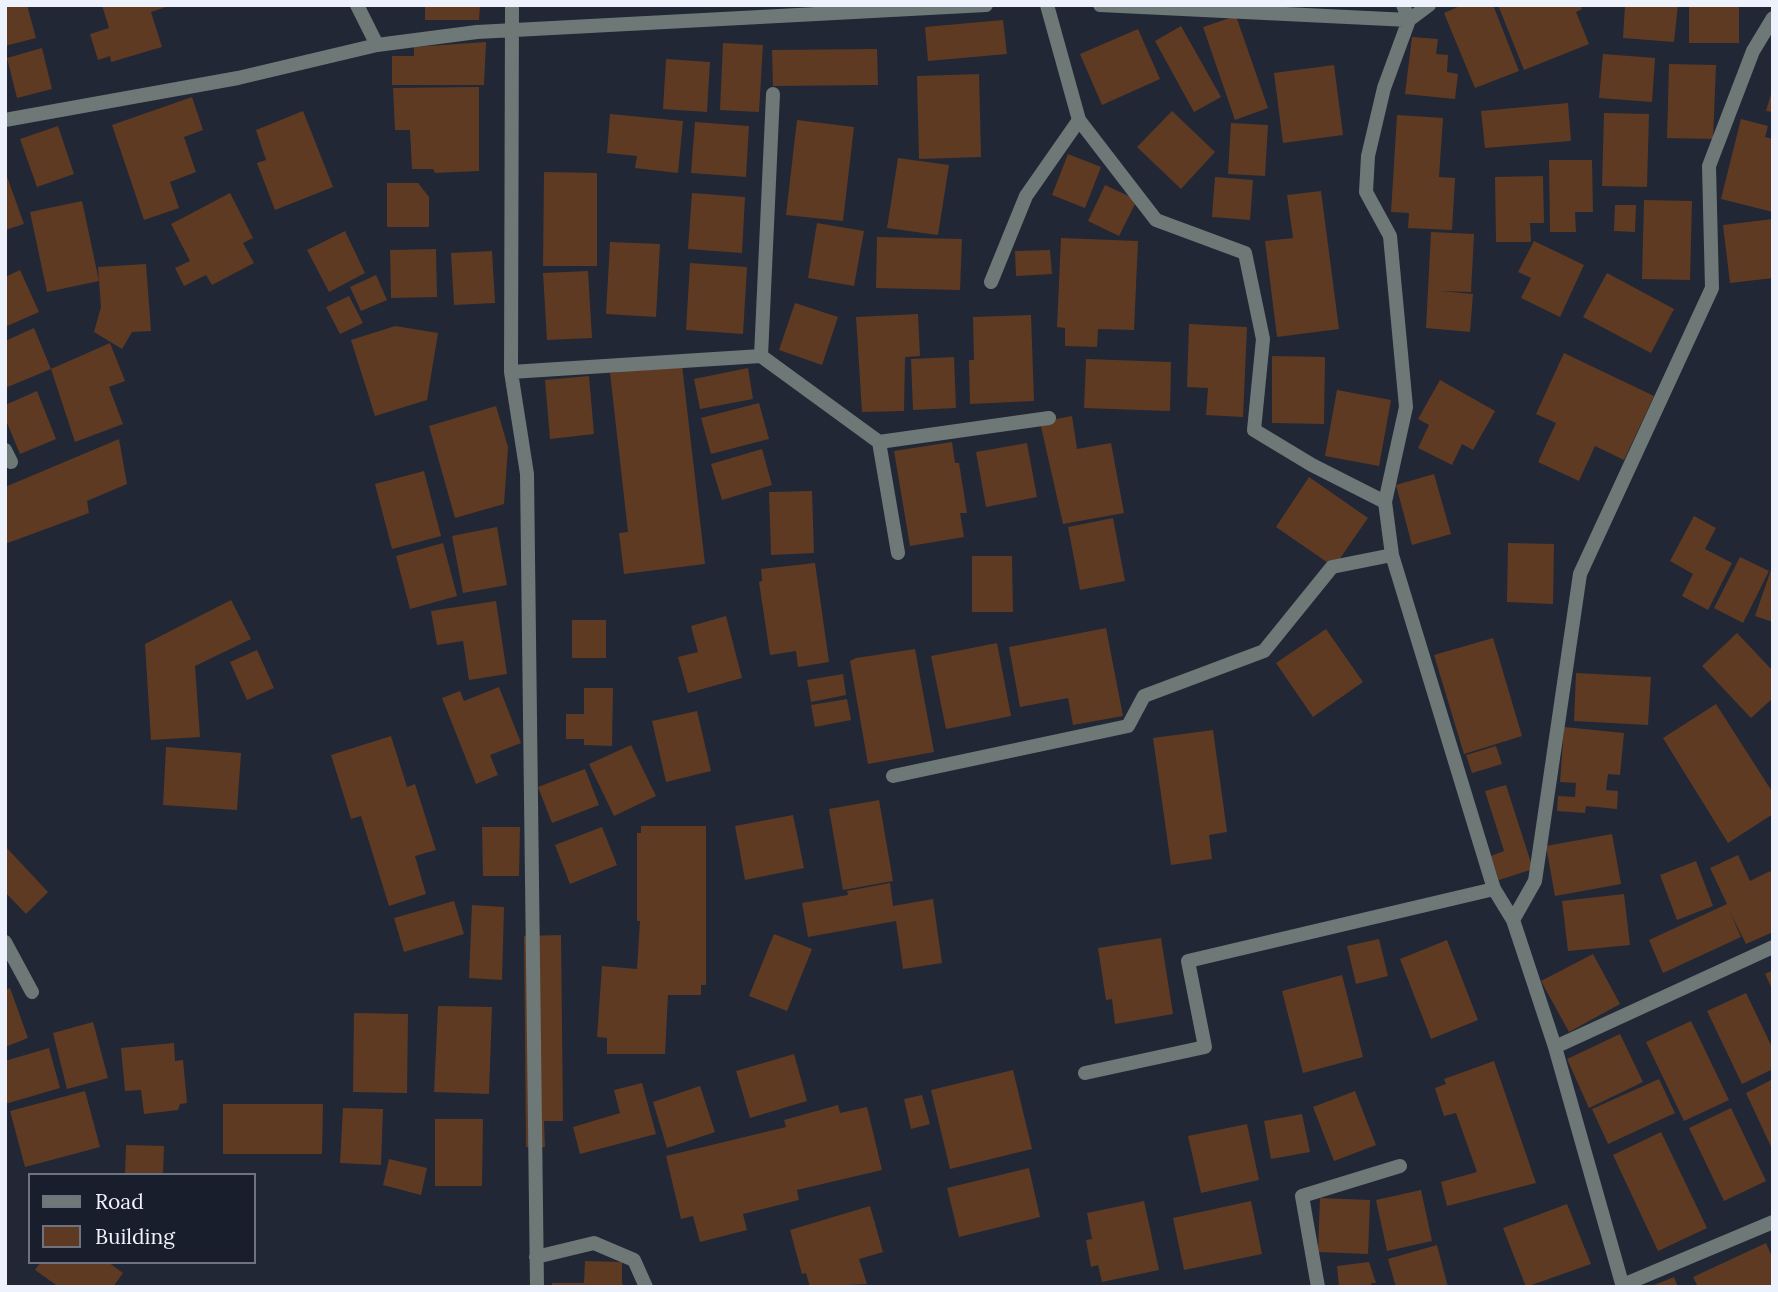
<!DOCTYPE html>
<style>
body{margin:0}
#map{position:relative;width:1778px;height:1292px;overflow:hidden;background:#212735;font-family:Lora,serif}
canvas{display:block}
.frame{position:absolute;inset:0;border:7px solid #eef2fc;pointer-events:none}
.legend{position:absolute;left:28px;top:1173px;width:228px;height:91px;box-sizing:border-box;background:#181e2b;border:2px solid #6e737f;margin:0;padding:9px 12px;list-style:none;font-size:21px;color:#eef2fc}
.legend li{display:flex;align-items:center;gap:14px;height:35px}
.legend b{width:35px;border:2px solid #6e737f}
</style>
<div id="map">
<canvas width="1778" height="1292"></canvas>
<div class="frame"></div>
<ul class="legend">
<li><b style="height:9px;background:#6e7877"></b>Road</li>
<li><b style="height:19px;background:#5e3a23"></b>Building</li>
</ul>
</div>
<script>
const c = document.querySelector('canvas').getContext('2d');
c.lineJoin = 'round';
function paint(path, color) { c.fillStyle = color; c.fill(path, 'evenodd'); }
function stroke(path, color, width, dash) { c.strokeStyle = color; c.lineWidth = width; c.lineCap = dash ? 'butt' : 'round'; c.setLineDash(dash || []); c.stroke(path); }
paint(new Path2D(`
 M5,5H27L36,38L5,46Z
 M102,5H172L151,12L162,47L111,62L110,56L98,60L90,34L109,28Z
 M425,5H480L479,20H425Z
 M1462,5H1493L1519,71L1475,88L1444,13Z
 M1498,5H1580L1582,9L1576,12L1589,44L1524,70Z
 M1625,5H1678L1674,42L1623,38Z
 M1689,5H1739V43H1689Z
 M1236,16L1268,108L1235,120L1203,27Z
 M1003,20L1007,54L928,61L925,27Z
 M1181,26L1221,97L1194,112L1155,41Z
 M1138,29L1160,79L1102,105L1080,54Z
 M1412,37L1438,39L1436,54L1448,55L1447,72L1458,74L1455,99L1405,94Z
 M486,42L484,85H392V56H414V47Z
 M723,43L763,45L759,112L720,110Z
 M42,48L52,89L17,98L7,58Z
 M877,49L878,85L773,86L772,50Z
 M1603,54L1655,58L1652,102L1599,98Z
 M666,59L710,62L707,112L663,109Z
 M1669,64L1716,65L1713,139L1667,138Z
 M1334,65L1343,135L1283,143L1274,73Z
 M979,74L981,157L919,159L917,76Z
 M479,87V171L435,173L433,169H412L410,130H395L393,88Z
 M1773,87V112L1766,111Z
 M192,97L203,130L184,137L196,172L170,182L179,208L144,220L112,125Z
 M1568,103L1571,141L1485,148L1481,111Z
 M303,111L333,187L275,210L257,163L266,160L256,130Z
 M1172,111L1215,152L1181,189L1137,147Z
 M1604,113L1649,114L1647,187L1602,186Z
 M610,114L683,121L678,173L635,168L637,156L607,153Z
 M1397,115L1443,118L1439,177L1455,178L1452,230L1408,228L1409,213L1391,212Z
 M1741,119L1768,126L1765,137L1773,139V212L1721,199Z
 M797,120L854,127L843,221L786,215Z
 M695,122L749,126L746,177L691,173Z
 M1231,123L1268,125L1265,176L1228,174Z
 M58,126L74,174L37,187L20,139Z
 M1068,154L1101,167L1085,208L1052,195Z
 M898,158L949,165L938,235L887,228Z
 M1549,160H1592L1593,212H1575L1576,232H1550Z
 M5,171L24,224L5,230Z
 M544,172L597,173V266H543Z
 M1543,176L1544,223H1530L1531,242H1496L1495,177Z
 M1215,177L1253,180L1250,220L1212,217Z
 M387,183H418L429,197V227H387Z
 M1105,185L1137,200L1119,236L1088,221Z
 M1321,191L1339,329L1277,337L1265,241L1293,238L1287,195Z
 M230,193L253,238L243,243L254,263L212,285L206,275L184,286L175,268L190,261L171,224Z
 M692,193L745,197L742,253L688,249Z
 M1644,200L1692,201L1690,280L1642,279Z
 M82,201L99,281L47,292L30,212Z
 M1615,205H1636L1635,232L1614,231Z
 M1773,219V278L1730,283L1723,225Z
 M817,223L864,231L854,286L808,278Z
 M345,231L365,273L329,292L307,250Z
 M1431,232L1474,234L1471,292L1440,291L1473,294L1470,332L1426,328Z
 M877,237L962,239L960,290L876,288Z
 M1061,238L1138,241L1134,330L1098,329L1097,347L1065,346V328L1057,327Z
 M1534,241L1584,265L1560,317L1521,298L1531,278L1518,272Z
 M610,242L660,244L656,317L606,314Z
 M436,249L437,297L391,298L390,250Z
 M1050,250L1052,274L1016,276L1015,251Z
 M492,251L495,303L454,305L451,253Z
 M690,263L747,267L743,334L686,330Z
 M146,264L151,331L132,332L122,349L94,332L101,307L98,267Z
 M20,270L39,312L5,327V277Z
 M588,271L592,338L547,340L543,273Z
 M1607,273L1674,309L1651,353L1583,317Z
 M376,275L387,300L361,311L350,287Z
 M349,296L363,323L340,334L326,307Z
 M795,303L838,317L822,365L779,350Z
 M918,314L920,356L905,357L904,411L862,412L856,317Z
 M1031,315L1034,401L970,404L969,360H974L973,317Z
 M1189,324L1247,327L1243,417L1206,415L1208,388L1187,387Z
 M395,326L438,333L427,400L375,416L351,340Z
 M34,328L51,369L5,388V341Z
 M110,343L125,381L109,387L123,424L75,442L51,369Z
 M1564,353L1654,396L1624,460L1595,446L1579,481L1538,462L1556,423L1536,414Z
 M1272,356L1325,357L1324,424L1272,423Z
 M954,357L956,408L913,410L911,359Z
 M1086,359L1171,362L1170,411L1084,408Z
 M682,365L705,564L624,574L619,533L628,532L610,373Z
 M748,368L753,399L700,409L694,379Z
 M589,376L594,434L550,439L545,380Z
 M1440,380L1495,411L1473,450L1462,444L1452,465L1418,448L1429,425L1418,419Z
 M1337,390L1391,400L1379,466L1325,456Z
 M37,391L56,439L20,454L5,418V405Z
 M759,403L769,439L711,454L701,418Z
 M496,406L508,447L504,504L455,518L429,426Z
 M1072,416L1077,449L1111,443L1124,513L1063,524L1040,422Z
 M119,439L127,484L87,501L89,513L5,544V487Z
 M952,442L955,463H959L967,513H960L964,537L910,546L894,451Z
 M1027,443L1037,497L986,507L976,452Z
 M762,449L772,485L722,500L711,464Z
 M424,471L441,536L392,549L375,484Z
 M1434,474L1451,534L1412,545L1396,485Z
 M1309,477L1368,518L1334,567L1276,527Z
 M812,491L814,553L771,555L769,492Z
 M1694,516L1716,528L1705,549L1732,563L1708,610L1682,596L1693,574L1670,561Z
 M1113,518L1125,581L1080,590L1068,527Z
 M497,527L507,585L463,593L452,536Z
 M443,543L457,596L410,609L396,556Z
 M1508,543L1554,544L1553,604L1507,602Z
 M972,556H1012L1013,612H972Z
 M1740,557L1769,571L1743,623L1714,608Z
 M815,563L829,662L798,667L796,651L770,655L759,582L762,581L761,569Z
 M1772,567H1773V622L1755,616Z
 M231,600L251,639L195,666L200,737L151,740L145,644Z
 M496,601L507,674L469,680L463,641L437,645L431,611Z
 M726,616L742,678L688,693L678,657L698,652L691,626Z
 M572,620H606V658H572Z
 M1106,628L1123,716L1073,725L1068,698L1020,707L1009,647Z
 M1326,629L1363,682L1313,717L1276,663Z
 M1737,633L1773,671V698L1751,718L1702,666Z
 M1493,638L1522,736L1464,754L1434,655Z
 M997,643L1011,716L946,729L931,656Z
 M915,649L934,752L868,764L850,661L856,658Z
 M257,650L274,688L247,700L230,662Z
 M1576,673L1651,677L1648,725L1574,721Z
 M843,674L846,695L811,702L807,680Z
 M499,687L521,743L490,755L498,775L476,784L442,698L460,691L464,701Z
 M584,688H613L612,746L584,745V739H566V714H584Z
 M847,699L851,720L815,727L811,705Z
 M1716,704L1773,793V814L1728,843L1663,738Z
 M697,711L711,771L666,782L652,721Z
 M1564,727L1624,733L1620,775L1608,774L1606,790L1618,791L1617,809L1586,806L1585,813L1557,811L1558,796L1575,797L1576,783L1560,782Z
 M1213,730L1227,832L1209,835L1212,859L1171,865L1153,738Z
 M391,736L407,787L415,784L436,850L415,856L426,894L389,906L361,816L351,819L331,755Z
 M631,745L656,796L614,816L589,764Z
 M1496,746L1502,764L1472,773L1466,755Z
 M166,747L241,753L237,810L163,805Z
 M585,769L599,805L552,823L538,787Z
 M1506,785L1533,869L1499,880L1491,856L1504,851L1485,791Z
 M879,800L893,881L843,890L829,809Z
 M793,815L804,868L745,880L735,826Z
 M641,826H706V985H701V995H668L665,1054H607V1038L597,1037L602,966L637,969L640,921H637V833H641Z
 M482,827H520L519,876H483Z
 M602,827L617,865L570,884L555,845Z
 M1612,834L1621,884L1555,896L1546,846Z
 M5,846L48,892L26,914L5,892Z
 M1738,855L1750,881L1770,871L1773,877V932L1746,944L1730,912L1741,937L1663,973L1649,940L1727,904L1710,868Z
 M1696,861L1713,906L1677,920L1660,875Z
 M890,883L893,906L933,899L942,963L903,969L896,921L808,937L802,903L848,895L847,891Z
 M1624,894L1630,945L1568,951L1562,901Z
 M454,901L464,934L404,952L394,918Z
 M472,905L504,907L502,980L469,978Z
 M774,934L812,949L787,1011L749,996Z
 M561,935L563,1121H544L545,1147H526L524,936Z
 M1161,938L1173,1014L1115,1024L1112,999L1106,1000L1098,948Z
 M1379,939L1388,976L1356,984L1347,946Z
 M1447,940L1478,1020L1431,1039L1400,959Z
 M1593,954L1620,1004L1569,1032L1541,981Z
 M1773,970V991L1765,974Z
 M1342,975L1363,1057L1303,1073L1282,991Z
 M10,988L28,1038L5,1047V990Z
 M1746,993L1773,1049V1069L1742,1084L1707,1011Z
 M438,1006L492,1007L489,1094L434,1092Z
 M354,1013L408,1014L407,1093L353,1092Z
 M1691,1021L1729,1100L1684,1121L1646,1042Z
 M93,1022L108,1078L67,1089L53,1033Z
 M1620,1034L1643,1082L1589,1108L1567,1059Z
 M174,1043L175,1061L183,1060L187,1103L180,1104L178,1110L144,1114L141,1090L125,1091L121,1048Z
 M49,1048L60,1088L5,1104V1061Z
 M794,1054L807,1101L750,1118L736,1071Z
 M1494,1061L1536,1183L1447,1206L1441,1182L1477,1172L1456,1113L1444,1116L1435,1088L1446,1084L1444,1079Z
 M1013,1070L1032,1149L950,1169L931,1090Z
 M1659,1079L1675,1113L1608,1144L1592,1109Z
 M1773,1079V1151L1746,1093Z
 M642,1083L656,1134L580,1154L573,1127L620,1113L614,1090Z
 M700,1086L715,1132L667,1148L653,1102Z
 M85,1091L100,1147L25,1167L10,1111Z
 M1355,1091L1376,1145L1334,1161L1313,1107Z
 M922,1095L930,1124L911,1129L904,1099Z
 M223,1104H323L322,1154H223Z
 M838,1105L840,1113L867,1107L882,1170L797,1190L799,1200L743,1214L747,1230L700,1242L693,1216L681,1219L666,1156L786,1127L784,1120Z
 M343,1108L383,1109L381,1165L340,1163Z
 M1731,1108L1766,1181L1724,1201L1689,1128Z
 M1302,1114L1310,1152L1271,1159L1264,1121Z
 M435,1119H483L482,1186H435Z
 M1247,1124L1259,1180L1201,1193L1188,1136Z
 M1661,1132L1707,1228L1658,1251L1613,1155Z
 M126,1145L164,1146L163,1175H125Z
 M389,1159L427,1168L421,1195L383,1185Z
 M1029,1168L1040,1217L959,1237L947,1188Z
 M1421,1190L1432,1241L1387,1251L1376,1200Z
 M1320,1198L1370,1200L1368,1254L1318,1252Z
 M1144,1201L1159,1270L1102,1282L1098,1265L1091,1267L1086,1240L1092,1239L1087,1213Z
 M1251,1201L1262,1254L1184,1270L1173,1218Z
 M1567,1204L1591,1264L1526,1287L1503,1228Z
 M870,1206L883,1252L859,1259L867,1284L810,1287L806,1273L802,1274L790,1230Z
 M1766,1243L1773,1259V1287H1698L1693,1277Z
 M1437,1245L1448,1287H1396L1388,1259Z
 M585,1261L622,1262V1283L624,1287H552V1283H584Z
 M41,1262H108L123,1273L113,1287H59L35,1270Z
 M1369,1262L1376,1283H1371L1372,1287H1339L1337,1266Z
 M1674,1277L1678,1287H1649Z`), '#5e3a23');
stroke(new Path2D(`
 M357,5L377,45
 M512,5L511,372L527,474L537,1287
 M1047,5L1079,120L1156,220L1245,253L1263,339L1254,430L1312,465L1385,502
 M1100,5L1409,20L1429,5
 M1403,5L1409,20L1384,88L1368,156L1366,192L1390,236L1406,407L1385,502L1392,555L1494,889L1513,920
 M5,120L238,78L377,45L477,32L986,5
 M991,282L1026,196L1079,120
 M761,356L773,94
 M511,372L761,356L879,442L1049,418
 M879,442L898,553
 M5,450L11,462
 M893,776L1128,726L1144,696L1264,651L1332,567L1392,555
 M5,942L32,992
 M1555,1047L1773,947
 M1085,1073L1205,1047L1188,961L1494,889
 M536,1257L594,1243L634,1260L646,1287
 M1623,1285L1773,1222
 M1318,1287L1302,1196L1400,1166
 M1623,1287L1555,1047L1513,920L1535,881L1580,574L1712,288L1709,166L1753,51L1773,18`), '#6e7877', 14);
</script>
